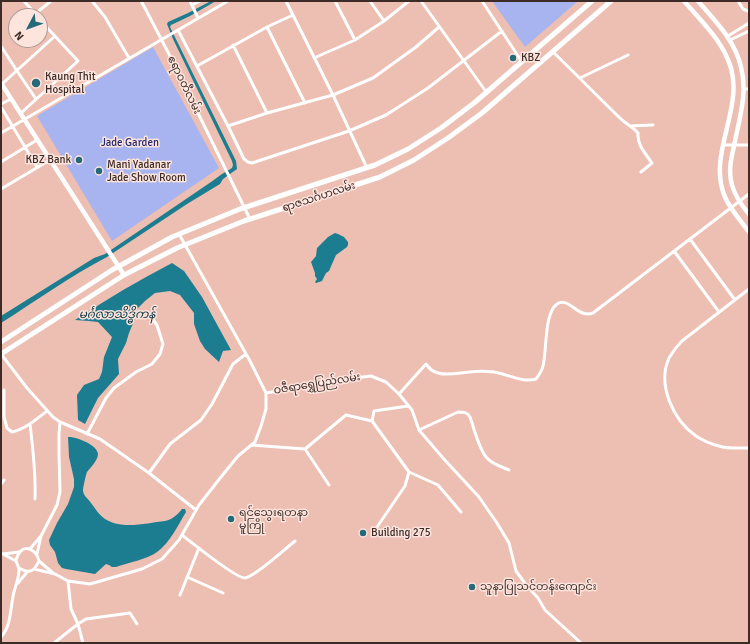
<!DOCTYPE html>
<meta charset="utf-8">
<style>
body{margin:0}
#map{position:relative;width:750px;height:644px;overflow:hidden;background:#edbeb2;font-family:Signika,sans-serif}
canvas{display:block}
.frame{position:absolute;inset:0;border:2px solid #3d2b27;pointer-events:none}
.north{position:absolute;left:8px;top:8px;width:40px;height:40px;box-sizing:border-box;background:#fde5de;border:1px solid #b09b95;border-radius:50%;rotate:229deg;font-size:11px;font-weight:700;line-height:16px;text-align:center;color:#3d2b27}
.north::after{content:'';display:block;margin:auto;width:14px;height:18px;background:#246a79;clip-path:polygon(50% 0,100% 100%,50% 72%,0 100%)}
</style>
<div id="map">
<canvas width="750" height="644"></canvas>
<div class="frame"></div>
<div class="north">N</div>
</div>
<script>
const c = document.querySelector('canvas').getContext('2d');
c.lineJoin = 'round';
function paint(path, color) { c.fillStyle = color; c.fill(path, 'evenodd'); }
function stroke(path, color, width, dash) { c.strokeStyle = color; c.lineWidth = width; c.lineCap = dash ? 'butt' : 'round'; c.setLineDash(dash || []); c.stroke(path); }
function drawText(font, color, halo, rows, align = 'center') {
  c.font = font + ' Signika,"Noto Sans Myanmar",sans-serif'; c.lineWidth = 3; c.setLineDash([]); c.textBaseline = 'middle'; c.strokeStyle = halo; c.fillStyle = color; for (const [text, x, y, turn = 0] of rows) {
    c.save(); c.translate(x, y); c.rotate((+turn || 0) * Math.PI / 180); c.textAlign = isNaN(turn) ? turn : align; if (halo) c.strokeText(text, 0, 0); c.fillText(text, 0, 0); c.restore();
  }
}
paint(new Path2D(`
 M492,1H578L525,47Z
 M153,47L219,168L112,241L37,116Z`), '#a7b4ef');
paint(new Path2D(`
 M211,1H216L190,16L171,25L170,27L236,161L237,169L223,179L220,184L187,204L107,257C70,276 36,301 1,323V316L94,258L105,254L211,182L222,174L232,168L233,165L232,161L173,39L167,24L168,22L188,13Z
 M335,233L338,234L344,237L348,242V245L347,247L336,255L329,271L326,273L322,281L316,283L315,282L317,279L315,276V273L311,262L316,256L317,248L328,237Z
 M172,263L184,271L202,297L231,350L223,351L219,362L205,349L200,341L194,324V313L180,295L170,291L155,293L145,301L136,310L134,321L129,333L126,343L118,359L119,374L98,398L85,424L78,420L77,395L84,385L99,379L102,372L104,357L112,337L98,322L89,321L75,320C107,299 139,280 172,263Z
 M68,437C75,436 98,445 98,454C98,460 91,467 87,472C86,474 83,488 83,490C83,496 88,498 91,503C95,508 99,515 105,519C122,530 147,523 165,521C173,519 177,515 182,509H185L186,512C178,525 170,543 157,552C148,559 127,563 116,567H112L109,565L106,564L95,574L66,569L62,568L58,563L55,552L50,545L49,540L57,523L68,504L74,487V479L69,457Z`), '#1d7d90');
stroke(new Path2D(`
 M24,1L37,16
 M92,1L105,17L129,58
 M141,1L146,10L170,56L250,219
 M190,1L198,18
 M286,1L333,95L367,168
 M335,1L355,40
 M370,1L384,21
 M421,1L487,93
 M482,1L522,62
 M738,1L743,9L748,11L749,10
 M192,5L200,1
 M35,14L51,1
 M267,27L305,103
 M178,30L228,126L244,159L248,162L252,163L349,131L386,115L428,88L502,31
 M728,36L749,23
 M730,40L749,31
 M233,45L267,113
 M1,46L17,71L36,99
 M553,52C576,74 598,97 621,119C626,124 633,127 638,133C637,145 645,153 652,163L641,172
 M314,58L355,40L384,21L409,1
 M197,66L267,27L293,15
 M580,78L628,55
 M2,84L55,36
 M744,89H749
 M1,104L11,99
 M1,107L37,167
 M21,113L78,61L40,20
 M228,126L267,113L333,95L373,78L416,47L439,27
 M630,126L653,125
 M1,133L228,1
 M723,145H749
 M1,162L37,140
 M1,189L50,160
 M179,234L250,361L266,393L355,378L371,376L386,382L399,394L412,410L419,430L443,458L479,497L497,523L509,543L516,571L527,586L538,598L545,610L581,643
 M690,239L735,300
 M674,251L719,312
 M749,289L682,341C677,346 673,351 669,358C657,385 673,420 696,436C702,440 711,444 719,446C728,449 739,448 749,448
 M1,354L27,388L53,417L60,422L100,439L149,473L196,510
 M4,390V417L7,428L12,432C25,429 37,419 47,411
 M399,394L426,364C429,368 432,372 438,373C448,376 458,373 469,372C477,371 485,371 494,372C507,374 523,383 536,379C539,375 542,371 543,366C547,351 544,313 557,304C569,296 578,319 593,313L749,194
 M30,424C33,449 36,473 35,499
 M419,430L458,412C464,412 467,412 470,417C474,428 479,450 487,458C492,464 502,467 509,470
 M87,434L106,398L114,388L136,372L152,364L160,354L163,344L157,325L148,313
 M251,445L305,449L346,415L372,421
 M305,449L329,485
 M409,472L438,485L461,512
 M149,473L170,444L201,420L212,404L233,364L246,354
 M1,484L4,480
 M375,530L405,486L409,472L372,421L374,411L408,406
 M182,535C191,542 237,579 245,578C255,577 285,549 295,541
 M30,549L40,537
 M1,553L16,561
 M3,554L19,552
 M37,554L41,536L57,505L60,492L59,453V434L60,422
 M39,561L53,573
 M34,569L55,574L68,581L90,584L142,569L162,559L179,540L199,505L221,477L238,456L255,442L261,426L266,409V393
 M187,577L223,593
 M68,581L71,609L78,624L83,643
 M18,583L28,571
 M180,595L199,548
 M1,637C12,625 10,607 14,592C16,584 19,578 19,570C19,567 17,564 16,561C16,559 17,557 18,555C25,542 37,551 39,561C34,572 29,574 19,568
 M54,643L78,624L86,619L130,613L137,624`), '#fff', 3);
stroke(new Path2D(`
 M684,1C702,22 723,41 731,68C743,111 707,155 725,197C730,209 741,221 749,232
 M698,1C715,21 735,40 741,67C748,93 739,120 734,146C731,159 728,172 732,185C735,196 742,206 749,214
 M1,83L124,275`), '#fff', 4.5);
stroke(new Path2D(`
 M1,342L112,270L172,237L240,209L375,165L408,149L441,128L474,103L592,1
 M1,354L124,275L177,248L244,221L380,177L414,160L448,138L482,113L611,1`), '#fff', 5);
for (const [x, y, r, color] of [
 [513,58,4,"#246a79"],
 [36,83,5,"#246a79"],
 [79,160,4,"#246a79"],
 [99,171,4,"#246a79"],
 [231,519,4,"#246a79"],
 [363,533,4,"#246a79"],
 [472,587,4,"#246a79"]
]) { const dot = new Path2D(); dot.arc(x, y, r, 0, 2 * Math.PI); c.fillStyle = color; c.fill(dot); stroke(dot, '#fde5de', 1.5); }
drawText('11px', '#3d2b27', '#fde5de', [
 ["KBZ",521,58],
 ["Kaung Thit",45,77],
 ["Hospital",45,90],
 ["KBZ Bank",71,160,"right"],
 ["Mani Yadanar",107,165],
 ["Jade Show Room",107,178],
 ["ရင်သွေးရတနာ",239,513],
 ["မူကြို",239,526],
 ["Building 275",371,533],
 ["သူနာပြုသင်တန်းကျောင်း",480,587]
], 'left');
drawText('11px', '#3d2b27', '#fde5de', [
 ["ဧရာဝတီလမ်း",184,85,64],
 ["ရာဇသင်္ဂဟလမ်း",319,197,-18],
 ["ဝဇီရာရွှေပြည်လမ်း",317,384,-9]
]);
drawText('11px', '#252a6f', '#fde5de', [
 ["Jade Garden",130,143]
]);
drawText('italic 12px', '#103942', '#fde5de', [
 ["မင်္ဂလာသိဒ္ဓိကန်",117,315]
]);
</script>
